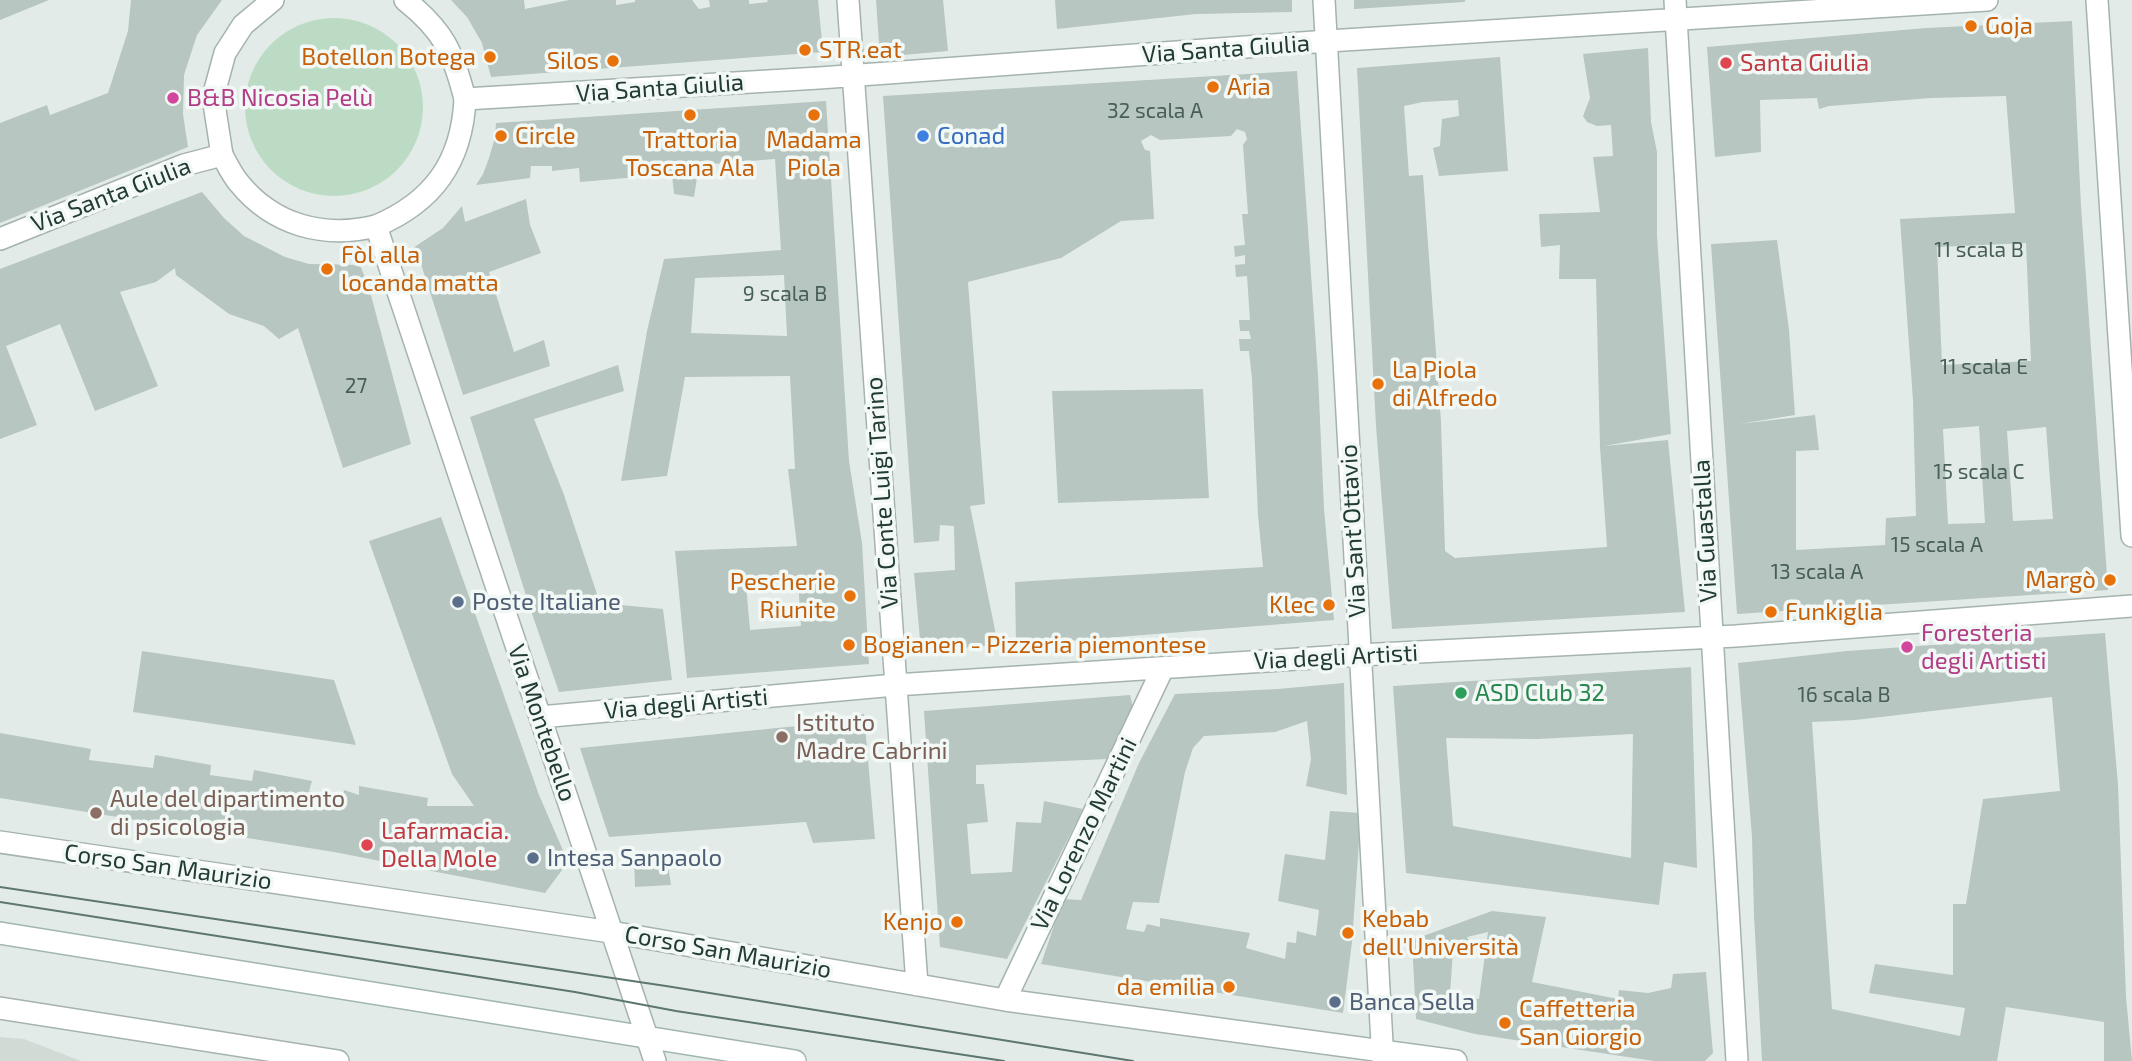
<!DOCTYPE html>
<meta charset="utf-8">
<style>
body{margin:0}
canvas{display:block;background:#e2ebe7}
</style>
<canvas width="2132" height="1061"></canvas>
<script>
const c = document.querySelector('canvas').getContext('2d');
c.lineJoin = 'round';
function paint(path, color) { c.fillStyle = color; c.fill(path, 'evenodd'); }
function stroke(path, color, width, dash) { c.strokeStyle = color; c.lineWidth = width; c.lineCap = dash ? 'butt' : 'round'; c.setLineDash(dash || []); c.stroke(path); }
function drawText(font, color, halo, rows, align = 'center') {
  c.font = font + ' "Exo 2",sans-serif'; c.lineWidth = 7; c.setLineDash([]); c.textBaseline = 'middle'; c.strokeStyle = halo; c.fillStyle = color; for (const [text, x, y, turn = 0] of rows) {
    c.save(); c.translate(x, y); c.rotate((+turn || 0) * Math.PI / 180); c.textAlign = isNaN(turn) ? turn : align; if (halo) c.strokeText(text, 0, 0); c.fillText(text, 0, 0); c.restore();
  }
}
paint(new Path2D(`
 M0,1037L24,1039L81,1061H0Z`), '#d0dbd6');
paint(new Path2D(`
 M245 107a89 89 0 1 1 178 0a89 89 0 1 1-178 0Z`), '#bcdbc5');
paint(new Path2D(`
 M0,0H49L0,20Z
 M131,0H222L197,35L184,75L183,114L188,147L0,223V123L47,105L50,115L108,93L128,31Z
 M451,0H524L525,9L569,0H616V5L635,2V0H692L699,9L710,7L709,0H749V4L768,2L767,0H818L823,52L491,77L482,43L467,17Z
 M876,0H943L948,51L880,57Z
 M1055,0H1292V12L1196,14L1057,29Z
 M1354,0H1465V2L1354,9Z
 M2072,21L2081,206L2108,590L1737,614L1711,244L1777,240L1789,330L1795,415L1739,424L1815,415L1819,450L1796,451V550L1885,545L1886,518L1916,516L1913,400L1900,219L2015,213L2006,96L1931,98L1829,106L1819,109L1817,98L1760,100L1761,152L1715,157L1707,47L1926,28ZM2026,243L2031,361L1942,365L1937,247ZM1979,426L1985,523L1948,524L1943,429ZM2046,427L2053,519L2013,521L2007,431Z
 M1648,48L1651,122L1657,152V236L1671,434L1604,446L1668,440L1685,612L1392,629L1376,426L1357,68L1500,57L1508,171L1439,176L1433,148L1440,146L1442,119L1459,116L1458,100L1423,102L1404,106L1409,176L1423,175L1441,422L1445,551L1455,558L1607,547L1600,447L1596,279H1559L1560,245L1541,247L1539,214L1600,212L1593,157L1613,156L1611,125L1597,126L1587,122L1583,116L1590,98L1583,54Z
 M1297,71L1318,375L1324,509L1334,620L1016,645L1015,582L1263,567L1258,515L1252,379L1249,351H1240L1239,339H1251L1249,331H1240L1239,320H1250L1247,276L1236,277L1235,265L1245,264V255L1235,257L1234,246L1245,245L1242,214H1248L1243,145L1247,139L1245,132L1237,129L1231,136L1160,140L1151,135L1141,141L1145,150L1150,151L1154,219L1121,221L1061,258L968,282L985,504L970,506L998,645L921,651L914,573L955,570L954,526L940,525L939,541L914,543L883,96Z
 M826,101L849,461L862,543L869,664L687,678L675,551L797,546L788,469H795L790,376L685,377L667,476L621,481L647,331L664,259L781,250L775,159L699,165L694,197L674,194L672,174L580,182L579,168L552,171V166H531L530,178L476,185L483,174L489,158L495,137L496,123ZM784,275L787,336L691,333L695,278ZM798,580L801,626L750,630L746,585Z
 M202,192L224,218L244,236L285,257L309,264L360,265L369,288L411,444L343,468L298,328L279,339L264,326L229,314L176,275L175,268L156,282L120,292L158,386L95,411L60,324L6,346L37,425L0,439V269Z
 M526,199L530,225L541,253L489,272L514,352L544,340L550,366L463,395L421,264L413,248L443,228L462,206L465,222Z
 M618,365L624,391L534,419L564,495L600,603L663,609L672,680L559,692L529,605L470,417Z
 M1203,389L1209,498L1058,503L1052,391Z
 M441,517L539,795L568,862L545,893L334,852L0,798V733L91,749L89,760L153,768L155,755L211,765L210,775L252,781L254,770L312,781L309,791L343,798L344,790L359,795V786L428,798L427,806H474L452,774L369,541Z
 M2105,633L2118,785L2126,997L2132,1061H2104V1022L2006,1007L1997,1061H1762L1754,916L1752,837L1738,663L1847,651ZM2052,697L2060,791L1983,799L1966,904H1953V975L1875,964L1869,993L1965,1008L1960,1036L1832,1009L1812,722L1855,720Z
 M142,651L334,680L356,745L133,712Z
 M1691,667L1697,868L1664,862L1659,905L1406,873L1393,686ZM1633,734L1631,858L1453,826L1446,738L1538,739Z
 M1344,683L1347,795L1306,786L1311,759L1307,721L1275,732L1204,736L1193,748L1185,772L1159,903L1133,902L1126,929L1144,932L1147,924L1160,927V918L1250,933L1246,948L1285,959L1287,942L1296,943L1297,931L1316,936L1319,910L1278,901L1285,854L1325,860L1330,811L1361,813L1352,942L1343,1013L1041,964L1063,899L1081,900L1139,763L1175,694L1278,689Z
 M1130,695L1133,707L1107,759L976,765V784H984L988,822L967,824L971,874L1012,872L1016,822L1041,823L1044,801L1083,809L1007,959L940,947L924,711Z
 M864,714L875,839L813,843L806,822L609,837L580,748L797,726Z
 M666,852L671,885L635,887L634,856Z
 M1492,911L1546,917L1532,982L1618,999L1619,990L1648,993L1671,988L1673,974L1706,972L1713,1053L1705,1061H1654L1475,1034L1416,1019L1412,940ZM1488,932L1479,999L1450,994L1453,951L1473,949L1467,937Z`), '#b7c6c0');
const pedestrian = new Path2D(`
 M222,155L213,97L225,53L243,25L273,0
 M376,226C433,202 462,162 465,99`);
const minor = new Path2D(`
 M405,0C444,31 453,52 465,99L819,78L1328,41L1987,0
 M848,0L917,985
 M1324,0L1383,1061
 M1675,0L1737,1061
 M2097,0L2132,536
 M0,239L184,165L222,155C227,164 232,175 239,183C273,225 324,239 376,226L655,1061
 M540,717L895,685L1359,655L1736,636L2132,606
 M0,842L611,932L1005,1000L1456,1061
 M1005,1000L1163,668
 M0,1008L338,1061`);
const secondary = new Path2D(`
 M0,933L795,1061`);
stroke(pedestrian, '#a5b3ae', 24);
stroke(minor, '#a5b3ae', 24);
stroke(secondary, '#a1b6af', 24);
stroke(pedestrian, '#fff', 21);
stroke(minor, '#fff', 21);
stroke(secondary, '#fff', 21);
stroke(new Path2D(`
 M0,887L666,986L1133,1061
 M0,902L575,992L676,1011L1004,1061`), '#5e7670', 2);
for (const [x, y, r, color] of [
 [1971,26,7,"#e8710a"],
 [805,50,7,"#e8710a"],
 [490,57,7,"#e8710a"],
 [613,61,7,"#e8710a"],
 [1726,63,7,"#e0444e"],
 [1213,87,7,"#e8710a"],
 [173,98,7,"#d1479c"],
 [690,115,7,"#e8710a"],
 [814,115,7,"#e8710a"],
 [501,136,7,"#e8710a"],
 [923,136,7,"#3f7fe0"],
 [327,269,7,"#e8710a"],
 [1378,384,7,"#e8710a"],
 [2110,580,7,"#e8710a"],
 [850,596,7,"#e8710a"],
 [458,602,7,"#5c6f8a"],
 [1329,605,7,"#e8710a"],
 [1771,612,7,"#e8710a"],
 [849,645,7,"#e8710a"],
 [1907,647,7,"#d1479c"],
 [1461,693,7,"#2e9e5b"],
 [782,737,7,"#8d6e63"],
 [96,813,7,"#8d6e63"],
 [367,845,7,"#e0444e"],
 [533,858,7,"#5c6f8a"],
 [957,922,7,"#e8710a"],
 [1348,933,7,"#e8710a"],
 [1229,987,7,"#e8710a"],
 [1335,1002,7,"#5c6f8a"],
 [1505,1023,7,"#e8710a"]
]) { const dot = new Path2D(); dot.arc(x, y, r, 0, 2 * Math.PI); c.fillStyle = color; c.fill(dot); stroke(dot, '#f2f8f5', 2.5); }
drawText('21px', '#485e58', null, [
 ["32 scala A",1155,111],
 ["11 scala B",1979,250],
 ["9 scala B",785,294],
 ["11 scala E",1984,367],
 ["27",356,386],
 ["15 scala C",1979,472],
 ["15 scala A",1937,545],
 ["13 scala A",1817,572],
 ["16 scala B",1844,695]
]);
drawText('24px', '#c56008', '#f2f8f5', [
 ["Goja",1985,26],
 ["STR.eat",819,50],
 ["Botellon Botega",476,57,"right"],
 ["Silos",599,61,"right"],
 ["Aria",1227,87],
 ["Circle",515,136],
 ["Trattoria",690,140,"center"],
 ["Toscana Ala",690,168,"center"],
 ["Madama",814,140,"center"],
 ["Piola",814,168,"center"],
 ["Fòl alla",341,255],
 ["locanda matta",341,283],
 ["La Piola",1392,370],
 ["di Alfredo",1392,398],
 ["Margò",2096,580,"right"],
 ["Pescherie",836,582,"right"],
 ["Riunite",836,610,"right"],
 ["Klec",1315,605,"right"],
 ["Funkiglia",1785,612],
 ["Bogianen - Pizzeria piemontese",863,645],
 ["Kebab",1362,919],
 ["dell'Università",1362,947],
 ["Kenjo",943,922,"right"],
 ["da emilia",1215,987,"right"],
 ["Caffetteria",1519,1009],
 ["San Giorgio",1519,1037]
], 'left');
drawText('24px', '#233b35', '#f2f8f5', [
 ["Via Santa Giulia",1226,49,-4],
 ["Via Santa Giulia",660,88,-4],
 ["Via Santa Giulia",111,195,-21],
 ["Via Conte Luigi Tarino",882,493,-94],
 ["Via Sant'Ottavio",1353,531,-93],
 ["Via Guastalla",1705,531,-93],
 ["Via degli Artisti",1336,657,-3],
 ["Via degli Artisti",686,704,-5],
 ["Via Montebello",542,723,71],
 ["Via Lorenzo Martini",1084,834,-64],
 ["Corso San Maurizio",168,867,8],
 ["Corso San Maurizio",728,952,10]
]);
drawText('24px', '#be3a42', '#f2f8f5', [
 ["Santa Giulia",1740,63],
 ["Lafarmacia.",381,831],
 ["Della Mole",381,859]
], 'left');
drawText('24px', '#b23c85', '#f2f8f5', [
 ["B&B Nicosia Pelù",187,98],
 ["Foresteria",1921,633],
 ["degli Artisti",1921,661]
], 'left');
drawText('24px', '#366cbe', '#f2f8f5', [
 ["Conad",937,136]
], 'left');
drawText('24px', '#4e5e75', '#f2f8f5', [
 ["Poste Italiane",472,602],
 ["Intesa Sanpaolo",547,858],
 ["Banca Sella",1349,1002]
], 'left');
drawText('24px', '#27864d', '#f2f8f5', [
 ["ASD Club 32",1475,693]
], 'left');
drawText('24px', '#785e54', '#f2f8f5', [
 ["Istituto",796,723],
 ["Madre Cabrini",796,751],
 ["Aule del dipartimento",110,799],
 ["di psicologia",110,827]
], 'left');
</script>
